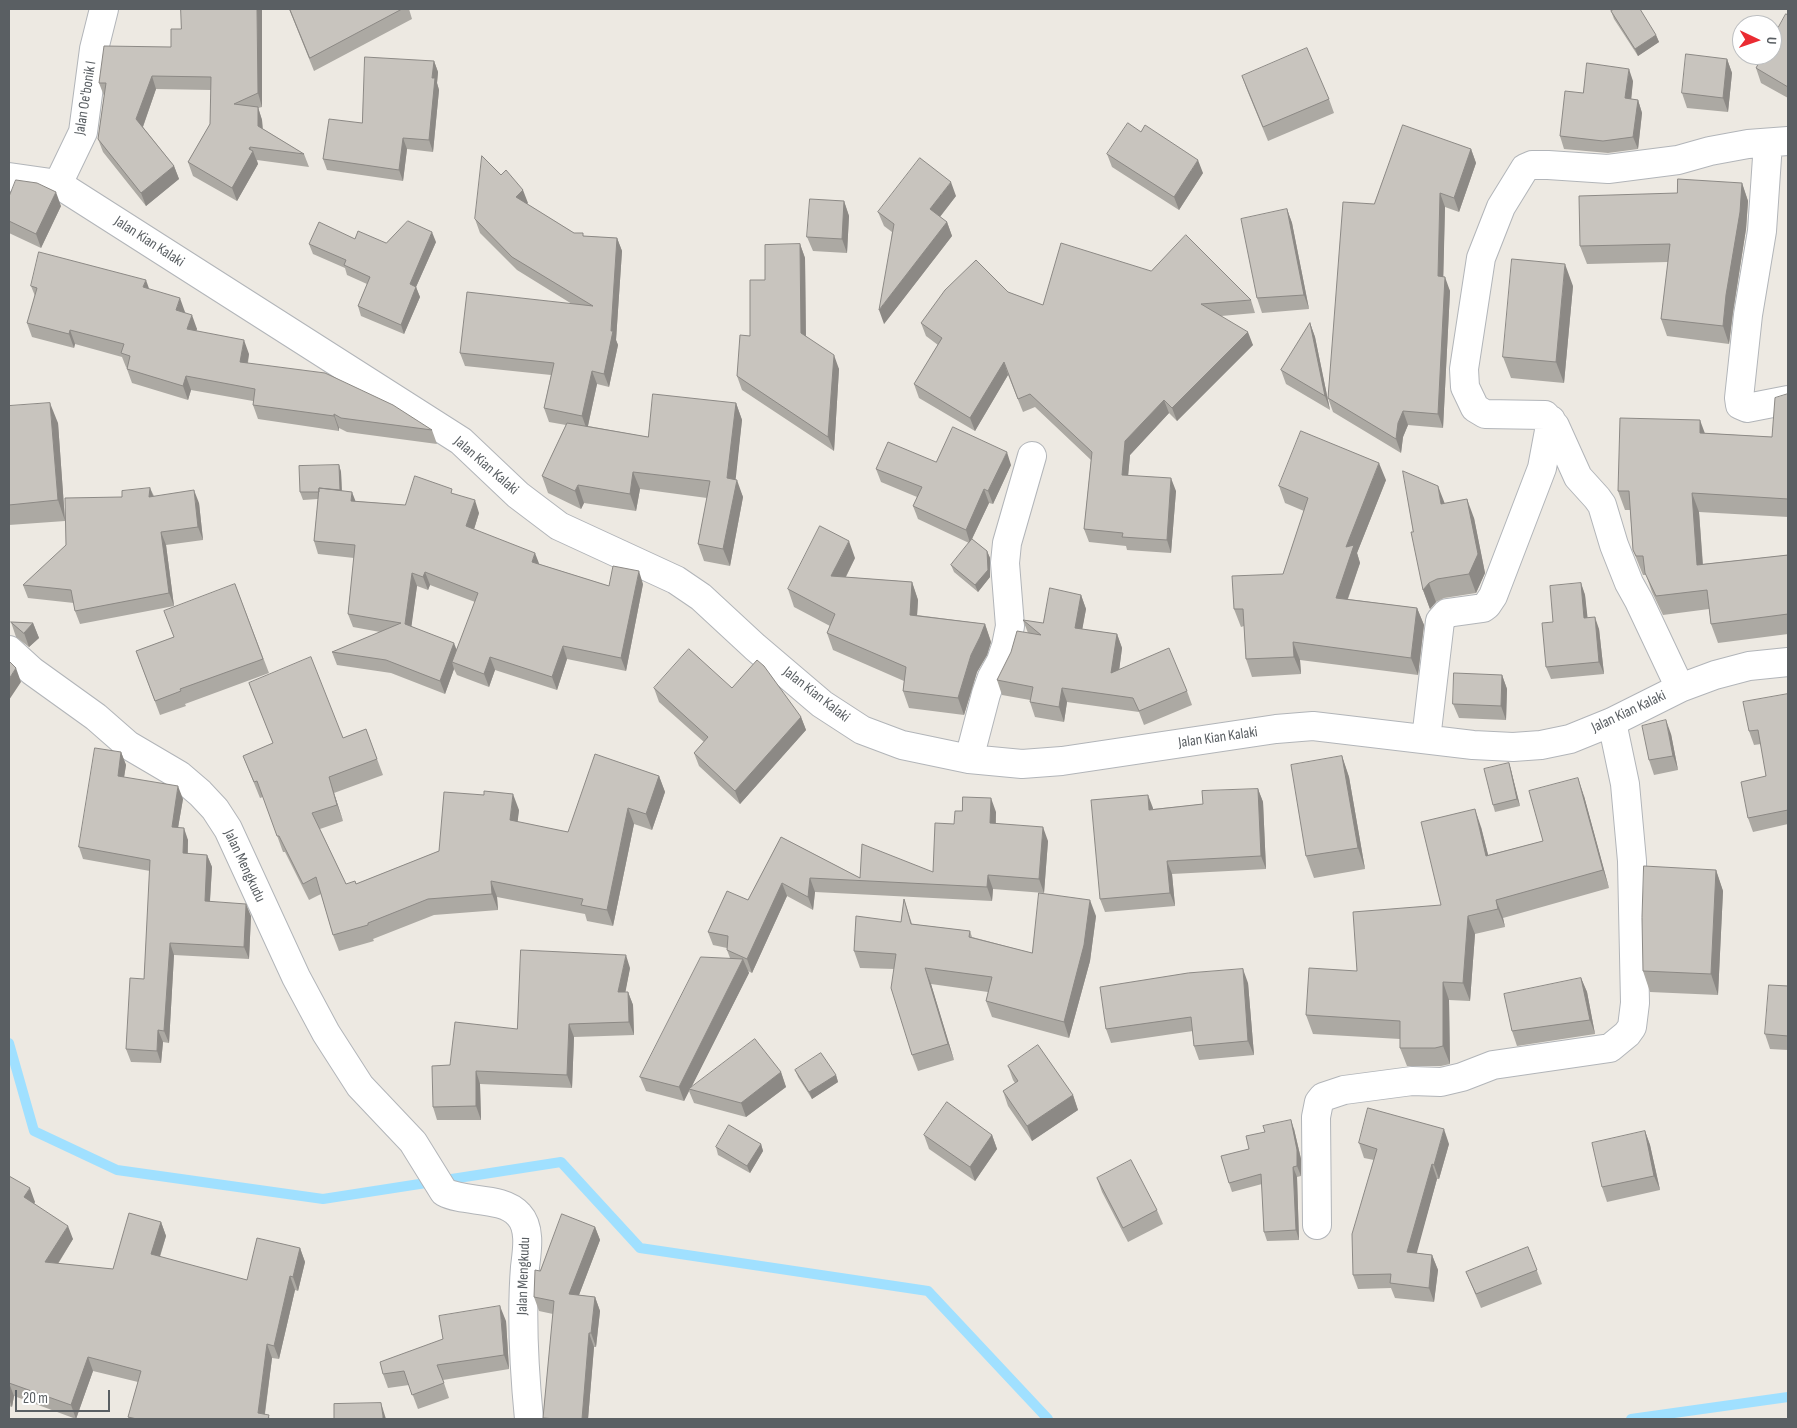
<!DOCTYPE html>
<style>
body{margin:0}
#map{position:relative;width:1797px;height:1428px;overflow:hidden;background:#ede9e2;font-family:"Sofia Sans Condensed",sans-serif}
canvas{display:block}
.frame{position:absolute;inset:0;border:10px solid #5a5f63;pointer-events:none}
.north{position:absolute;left:1732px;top:15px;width:50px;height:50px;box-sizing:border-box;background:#fff;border:1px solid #bdbfc1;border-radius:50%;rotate:93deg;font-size:14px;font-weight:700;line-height:20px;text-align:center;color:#5a5f63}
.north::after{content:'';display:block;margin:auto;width:18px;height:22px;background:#ea2b32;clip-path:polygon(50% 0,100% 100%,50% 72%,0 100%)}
.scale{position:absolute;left:15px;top:1390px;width:95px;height:22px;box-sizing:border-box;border:2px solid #5a5f63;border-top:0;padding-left:6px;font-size:15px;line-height:18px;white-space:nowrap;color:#5a5f63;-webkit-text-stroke:4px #fff;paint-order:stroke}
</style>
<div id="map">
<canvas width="1797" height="1428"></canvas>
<div class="frame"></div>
<div class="north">U</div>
<div class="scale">20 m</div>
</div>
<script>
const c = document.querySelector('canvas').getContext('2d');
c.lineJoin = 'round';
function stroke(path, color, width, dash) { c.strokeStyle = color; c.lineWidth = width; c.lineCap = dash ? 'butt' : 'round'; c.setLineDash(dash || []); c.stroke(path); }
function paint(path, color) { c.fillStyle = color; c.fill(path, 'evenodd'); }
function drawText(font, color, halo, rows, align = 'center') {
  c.font = font + ' "Sofia Sans Condensed",sans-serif'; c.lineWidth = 4; c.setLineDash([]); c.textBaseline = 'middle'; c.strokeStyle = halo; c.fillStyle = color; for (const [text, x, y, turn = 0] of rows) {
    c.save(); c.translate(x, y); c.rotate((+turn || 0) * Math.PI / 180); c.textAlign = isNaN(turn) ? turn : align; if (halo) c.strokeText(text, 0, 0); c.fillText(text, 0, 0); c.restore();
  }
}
stroke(new Path2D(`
 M9,1043L34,1131L117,1170L323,1199L561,1162L640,1248L928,1291L1048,1419
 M1631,1419L1788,1397`), '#a0e0ff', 10);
const minor = new Path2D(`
 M1768,143L1762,231L1748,315L1739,398L1740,405L1747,408L1788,400
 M9,177L58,184L461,441L518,495L559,526L676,580L701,597L755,647L822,704L862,730L902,745L969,759L1022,764L1062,761L1276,729L1313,726L1473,745L1513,747L1541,745L1570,739L1612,722L1680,688L1715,675L1749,666L1788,662
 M58,184L83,132L94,49L104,9
 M9,650L32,671L96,717L128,745L179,775L200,793L215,809L228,829L296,977L326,1033L360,1086L413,1142L444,1192C464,1203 503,1196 519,1215C531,1228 527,1251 525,1267C521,1318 524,1368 529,1419
 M1680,688L1639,601L1629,583L1614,545L1602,505L1597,498L1578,477L1555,426L1545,415L1485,414L1475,408L1465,387L1464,369L1481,258L1501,207L1525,168L1532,165H1548L1608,169L1678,160L1710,151L1748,144L1788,141
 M1426,739L1440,621L1447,613L1483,608L1487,605L1493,596L1542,468L1551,420
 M969,759L986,694L992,677L1001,661L1006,646L1010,626L1005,563L1007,543L1032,456
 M1317,1225L1316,1117L1319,1102L1323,1097L1344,1090L1412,1081L1441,1082L1462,1077L1493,1065L1610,1048L1627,1034L1632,1027L1635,1003L1632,861L1625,784L1612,722`);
stroke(minor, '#b2b5b9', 30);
stroke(minor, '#fff', 28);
paint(new Path2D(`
 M262,9V107L258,108L262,120L263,129L304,154L309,167L257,160L258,164L237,201L193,176L188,162L210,124L211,90L156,89L143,127L174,166L179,179L146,206L103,152L98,139L104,96L99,83L171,47L181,29Z
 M289,9H409L412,19L314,71Z
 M1611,11L1656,35L1659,42L1638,56L1614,19Z
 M1788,15V98L1761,83L1756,68Z
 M1727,59L1732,73L1728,112L1687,108L1682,93Z
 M434,61L438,72L437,83L439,90L433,152L407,149L403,181L327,170L323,159L362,123Z
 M1242,76L1329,99L1334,113L1268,141L1247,90Z
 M1633,81L1631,99L1638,100L1642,113L1638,149L1608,153L1564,149L1560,136L1583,93Z
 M1471,149L1476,163L1459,212L1445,207L1443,277L1450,291L1443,428L1408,425L1403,437L1401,453L1333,412L1328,398L1374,204Z
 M1107,154L1203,173L1179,210L1112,167Z
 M1742,183L1748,201L1746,229L1733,312L1729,344L1667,336L1661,319L1668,262L1587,264L1580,246L1677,193Z
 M956,196L940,217L947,222L952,236L884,324L892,232L884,226L878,212Z
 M9,197L61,206L41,248L9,233Z
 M844,201L849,216L847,253L813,251L807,237Z
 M528,203L527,204L574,233L584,236L617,238L622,251L616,340L618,345L609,387L597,384L588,426L648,437L736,403L742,420L735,479L743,497L730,566L704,561L698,544L707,498L640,489L636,511L584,503L581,509L548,493L542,476L566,425L549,422L544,408L551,375L465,366L460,353L572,304L517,270L480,233L475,219Z
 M1287,209L1292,223L1309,309L1262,313L1257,298Z
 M355,239L386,243L436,242L416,287L420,297L404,334L361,316L358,306L367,284L347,275L345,268L313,254L309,244Z
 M800,244L805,258L806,336L839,369L834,451L742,390L737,376L750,336L765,280Z
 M31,286L149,289L185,312L197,329L196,331L249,354L248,363L432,430L437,444L347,432L339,428V431L258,419L253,405V401L191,390L188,400L132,383L127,369V368L126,367L122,357L75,344L74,348L32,337L27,323L35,296Z
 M1573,286L1564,383L1511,378L1503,357Z
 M1008,292L1043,305L1251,300L1255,313L1221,316L1253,345L1177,421L1169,413L1130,455L1128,475L1176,491L1171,553L1127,550L1126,546L1089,542L1084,529L1091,460L1035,407L1023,412L1008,375L975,431L919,398L914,384L938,345L926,336L921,323Z
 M1310,323L1315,337L1330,410L1286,384L1281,370Z
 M1788,394V517L1699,512L1703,564L1788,555V634L1718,643L1711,624L1709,609L1663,615L1652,592L1646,575H1643L1633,550L1630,510H1625L1618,491L1705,433L1772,437Z
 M9,406L58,423L65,521L9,525Z
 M936,462L1011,465L993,504L989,503L972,539L987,551L990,558V577L978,592L954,572L951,565L969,543L918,519L913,506L917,497L881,482L876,469Z
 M339,465L341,472L342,491L355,501L405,505L454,494L479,513L474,529L539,564L609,586L643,584L626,671L567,659L557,690L495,670L489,687L457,675L454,669L445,694L391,673L337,665L332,652L380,632L353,627L348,614L354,558L318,554L314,541L318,499L303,500L300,492ZM430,585L475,602L457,649L411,626L417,586L428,590Z
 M1386,480L1357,553L1360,563L1348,599L1417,608L1424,625L1418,675L1300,660L1301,674L1252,677L1246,659L1244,626L1241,627L1234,609L1283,574L1304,511L1285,503L1279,486Z
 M150,488L154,496L199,503L203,540L166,545L174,606L80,624L75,611L74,603L28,598L23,585L122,497Z
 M1444,503L1474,518L1485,573L1476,593L1444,598L1436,602L1430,609L1423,590L1413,532Z
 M855,558L846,577L912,582L918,600L917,615L985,624L991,642L987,655L977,672L964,715L909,708L903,691L904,681L833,650L827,633L830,626L794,607L788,589Z
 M1581,583L1585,595L1587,618L1599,629L1604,674L1551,679L1546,667L1553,622Z
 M235,584L269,673L185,704L186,706L160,715L136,651L174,637Z
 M1081,595L1086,609L1082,629L1117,634L1122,648L1119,670L1187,691L1192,705L1144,725L1139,712L1067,702L1064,722L1035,717L1030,702V700L1002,695L997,680L1028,633L1023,620L1043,623Z
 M11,622L33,623L39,638L29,647L16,637Z
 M1502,675L1507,689L1506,720L1459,718L1453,704Z
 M249,683L343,738L366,729L383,775L334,793L343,821L320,829L346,884H356L439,851L519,810L517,822L568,832L659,776L665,792L652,830L634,824L613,926L587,921L585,914L497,897L498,910L434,915L373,939L374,941L339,951L333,935L321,894L309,900L285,852H283L263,797L260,798L243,756L273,743Z
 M654,688H732L801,717L806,730L740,804L699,766L694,753L704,742L659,702Z
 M1788,694V824L1753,832L1748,818L1766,776L1761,744L1754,745L1749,731Z
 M1671,734L1678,770L1654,775L1649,760Z
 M121,752L126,765L124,778L183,799L178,828L188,840V854L207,855L212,867L210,902L251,916L249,959L174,955L169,1043L163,1042L161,1063L131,1062L126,1049L144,979L150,871L83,859L79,847Z
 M1342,756L1349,777L1365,869L1314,878L1306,856Z
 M1509,763L1511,770L1520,806L1495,812L1493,805Z
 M1258,789L1263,802L1266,869L1172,874L1175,906L1105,912L1100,899L1153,809L1203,804Z
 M1584,796L1609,888L1503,918L1505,927L1475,934L1470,1001L1449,1000L1450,1064L1441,1066H1407L1400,1048V1039L1313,1034L1306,1015L1357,971L1441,905L1481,827L1488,855L1543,841Z
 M996,812V823L1048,841L1044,893L993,889L992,901L815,892L813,910L787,896L752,973L748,971L749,973L691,1087L781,1072L786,1087L746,1117L694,1103L689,1091L684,1101L646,1091L640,1077L730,958L727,950V948L713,945L708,932L748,900L781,837L860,878L933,872L954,824Z
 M1716,870L1723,891L1718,995L1650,992L1643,971Z
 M904,899L912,924L970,931L972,937L1032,953L1096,916L1090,961L1069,1038L992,1017L986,1001L988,992L931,984L954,1060L918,1071L912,1055L894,969L860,968L854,951L901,922Z
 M630,968L625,992H628L633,1005L634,1035L574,1037L572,1088L480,1084L481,1120H437L433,1107L450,1065Z
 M1581,978L1587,992L1595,1034L1517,1046L1512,1031Z
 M1248,983L1254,1055L1199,1060L1194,1046L1193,1031L1111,1043L1106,1029Z
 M1788,986V1050L1770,1049L1765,1034Z
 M1008,1066L1073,1095L1078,1110L1032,1141L1008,1106L1003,1091L1015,1083L1013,1080Z
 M795,1070L836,1075L838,1082L812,1099L798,1077Z
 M1294,1129L1301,1159V1176L1297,1177L1299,1240L1267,1241L1264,1232L1262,1184L1232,1192L1229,1183L1249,1149Z
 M1645,1131L1650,1145L1660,1190L1607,1202L1602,1187Z
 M924,1135H992L997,1149L975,1181L929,1149Z
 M1359,1143L1449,1144L1439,1179H1437L1416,1253L1432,1255L1438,1270L1434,1302L1395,1298L1391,1288L1358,1289L1353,1275L1374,1160L1364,1158Z
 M761,1144L763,1151L750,1173L718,1155L716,1147Z
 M9,1176L35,1202L34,1203L73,1239L58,1264L113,1269L161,1222L166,1236L160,1257L247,1280L300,1248L305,1262L298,1291L295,1290L279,1359L272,1358L265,1414L271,1419H129L128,1417L138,1382L93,1371L76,1419L14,1396L12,1407L9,1406Z
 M1097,1178L1157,1210L1163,1224L1128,1242L1102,1192Z
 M595,1227L600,1240L579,1295L595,1297L600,1311L596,1347H594L588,1419H543L553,1314L539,1311L534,1297L540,1271Z
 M1528,1247L1542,1284L1481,1308L1466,1272Z
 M506,1321L509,1369L443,1380L449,1398L418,1409L409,1385L388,1388L383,1374Z`), '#aca9a3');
paint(new Path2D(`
 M257,9H262V107L258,93Z
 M1656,35L1659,42L1638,56L1635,49Z
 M1727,59L1732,73L1728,112L1723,98Z
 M434,61L438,72L437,83L439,90L433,152L429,140L432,78Z
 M1629,69L1633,81L1630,111L1625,98Z
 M152,76L156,89L141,132L136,119Z
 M1638,100L1642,113L1638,149L1633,137Z
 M258,107L262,120L263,140L258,126Z
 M403,138L407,149L403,181L399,170Z
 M250,147L252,153L253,151L258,164L237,201L232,188Z
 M1471,149L1476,163L1459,212L1454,198Z
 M1198,160L1203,173L1179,210L1174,197Z
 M174,166L179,179L146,206L141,193Z
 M951,182L956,196L935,223L930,209Z
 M1742,183L1748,201L1746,229L1733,312L1729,344L1723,326L1726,295Z
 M523,190L528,203L521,210L516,197Z
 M56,192L61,206L41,248L36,234Z
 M1440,193L1445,207L1443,290L1438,276Z
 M844,201L849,216L847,253L842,239Z
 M1287,209L1292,223L1309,309L1304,295Z
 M947,222L952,236L884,324L879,310Z
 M432,232L436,242L416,287L420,297L404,334L401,325L410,284Z
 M617,238L622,251L616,340L618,345L609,387L604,374L611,331Z
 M800,244L805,258L806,347L801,333Z
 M1565,264L1573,286L1564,383L1556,362Z
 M1445,277L1450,291L1443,428L1438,414Z
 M146,280L151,294L143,287Z
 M180,298L185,312L181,324L176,310Z
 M192,315L197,329L192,343L187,329Z
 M1310,323L1315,337L1330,410L1325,396Z
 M70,330L75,344L74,348L69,334Z
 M1248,332L1253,345L1177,421L1172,408Z
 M244,340L249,354L245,376L240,362Z
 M834,355L839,369L834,451L828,437Z
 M1004,362L1008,375L975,431L970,418Z
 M592,371L597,384L587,430L582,416Z
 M186,376L191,390L188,400L183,386Z
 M1164,400L1169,413L1130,455L1127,488L1122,475L1125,441Z
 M50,403L58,423L65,521L58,500Z
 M736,403L742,420L734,495L727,478Z
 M1403,411L1408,425L1403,437L1401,453L1396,439L1398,423Z
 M334,414L339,428V431L334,416Z
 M1700,420L1707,439L1700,433Z
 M1007,452L1011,465L993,504L988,491Z
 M1379,463L1386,480L1357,553L1360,563L1342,615L1336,598L1346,547Z
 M339,465L341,472L342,498L340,491Z
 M633,472L640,489L636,511L630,494Z
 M1171,478L1176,491L1171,553L1167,540Z
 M737,480L743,497L730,566L723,549Z
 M578,485L584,503L581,509L575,491Z
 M1438,486L1445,504H1441Z
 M150,488L155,501L149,497Z
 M984,489L989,503L970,543L966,530Z
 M194,490L199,503L203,540L198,527Z
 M352,492L357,505L351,501Z
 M1692,493L1699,512L1704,584L1697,565Z
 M1467,499L1474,518L1485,573L1476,593L1469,574Z
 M475,500L479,513L471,539L466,526Z
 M161,532L166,545L174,606L169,593Z
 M849,541L855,558L837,594L831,576Z
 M987,551L990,558V577L978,592L975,585Z
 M535,553L540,566L532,562Z
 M639,571L643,584L626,671L621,658Z
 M425,572L430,585L428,590L423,577Z
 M412,573L417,586L410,637L405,624Z
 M912,582L918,600L916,632L910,615Z
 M1429,583L1436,602L1430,609L1423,590Z
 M1581,583L1585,595L1589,630L1584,618Z
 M1081,595L1086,609L1080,642L1075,628Z
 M1417,608L1424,625L1418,675L1411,658Z
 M1595,617L1599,629L1604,674L1599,662Z
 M33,623L39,638L29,647L24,633Z
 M985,624L991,642L987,655L977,672L964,715L958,698L971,655Z
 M1117,634L1122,648L1117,687L1111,673Z
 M1293,642L1300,660L1301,674L1294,657Z
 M454,643L459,656L452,662L454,669L445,694L440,681Z
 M563,646L567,659L557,690L552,677Z
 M490,657L495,670L489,687L484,674Z
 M16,668L21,682L9,700V679Z
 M1502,675L1507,689L1506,720L1501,706Z
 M1062,688L1067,702L1064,722L1059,707Z
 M801,717L806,730L740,804L735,791Z
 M1666,720L1671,734L1678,770L1673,756Z
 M121,752L126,765L122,789L118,776Z
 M1342,756L1349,777L1365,869L1358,848Z
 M1509,763L1511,770L1520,806L1517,799Z
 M659,776L665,792L652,830L646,814Z
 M329,777L334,793L343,821L337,805Z
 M1578,778L1584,796L1609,888L1603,870Z
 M178,786L183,799L176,839L172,827Z
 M1258,789L1263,802L1266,869L1261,856Z
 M513,794L519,810L516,836L510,820Z
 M1148,795L1153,808L1154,823L1149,810Z
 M991,798L996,812L995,836L990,823Z
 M628,808L634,824L613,926L607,910Z
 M1475,809L1481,827L1493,874L1486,856Z
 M1043,827L1048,841L1044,893L1039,879Z
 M184,828L188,840L187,865L183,853Z
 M207,855L212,867L209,914L205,901Z
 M1167,861L1172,874L1175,906L1170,893Z
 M1716,870L1723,891L1718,995L1711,974Z
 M988,875L993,889L992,901L987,887Z
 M810,878L815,892L813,910L808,897Z
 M491,881L497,897L498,910L492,894Z
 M782,883L787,896L752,973L747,959Z
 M1090,900L1096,916L1090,961L1069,1038L1064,1022Z
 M1496,900L1503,918L1505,927L1498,909Z
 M246,904L251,916L249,959L244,947Z
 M1468,916L1475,934L1470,1001L1463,983Z
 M170,943L174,955L169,1043L164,1031Z
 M626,955L630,968L623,1005L618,992Z
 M743,959L749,973L690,1090L689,1089V1091L684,1101L679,1087Z
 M925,968L931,984L954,1060L948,1044Z
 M1243,969L1248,983L1254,1055L1248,1041Z
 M1581,978L1587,992L1595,1034L1590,1020Z
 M1443,982L1449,1000L1450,1064L1443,1046Z
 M628,992L633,1005L634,1035L629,1022Z
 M569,1024L574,1037L572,1088L567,1075Z
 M158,1030L163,1042L161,1063L157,1051Z
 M476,1071L480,1084L481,1120L476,1106Z
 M781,1072L786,1087L746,1117L741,1103Z
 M836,1075L838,1082L812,1099L809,1092Z
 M1073,1095L1078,1110L1032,1141L1027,1126Z
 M1291,1120L1294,1129L1301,1159V1176L1297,1166Z
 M1444,1129L1449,1144L1439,1179L1434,1165Z
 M1645,1131L1650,1145L1660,1190L1654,1176Z
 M992,1135L997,1149L975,1181L970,1167Z
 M761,1144L763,1151L750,1173L747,1166Z
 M1432,1164L1437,1179L1413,1267L1407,1252Z
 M1293,1167L1297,1177L1299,1240L1296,1230Z
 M30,1188L35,1202L29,1211L24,1197Z
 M161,1222L166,1236L156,1268L151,1254Z
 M68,1226L73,1239L50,1276L45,1262Z
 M595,1227L600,1240L574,1308L569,1294Z
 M300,1248L305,1262L298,1291L293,1277Z
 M1432,1255L1438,1270L1434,1302L1429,1288Z
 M290,1276L295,1290L279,1359L274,1346Z
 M595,1297L600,1311L596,1347L591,1333Z
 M500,1306L506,1321L509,1369L504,1355Z
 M589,1333L594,1347L588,1419H582Z
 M267,1344L272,1358L264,1419L258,1413Z
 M88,1357L93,1371L76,1419L71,1405Z
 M9,1383L14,1396L12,1407L9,1399Z
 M381,1403L386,1419H383Z`), '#8c8985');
const building = new Path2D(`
 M181,9H257L258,93L234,104L258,107V126L304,154L250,147L249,149L253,151L232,188L188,162L210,124L211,77L152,76L136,119L174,166L141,193L98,139L106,83H99L104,46L171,47V29H181Z
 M290,9H402L310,58Z
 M1615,9H1640L1656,35L1635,49L1611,11Z
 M1786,14L1788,15V87L1756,68L1763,55H1772V39Z
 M1307,48L1329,99L1263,127L1242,76Z
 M1686,54L1727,59L1723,98L1682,93Z
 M365,57L434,61L432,78H435L429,140L403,138L399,170L323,159L329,119L362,123Z
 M1587,63L1629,69L1625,98L1638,100L1633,137L1603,141L1560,136L1565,91L1583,93Z
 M1128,123L1141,132L1145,125L1198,160L1174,197L1107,154Z
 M1403,125L1471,149L1454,198L1440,193L1438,276L1445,277L1438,414L1403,411L1398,423L1396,439L1328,398L1343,202L1374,204Z
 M482,156L501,175L506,170L523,190L516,197L574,233H583V236L617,238L611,331H613L604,374L592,371L582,416L544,408L554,363L460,353L467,292L593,306L512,257L475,219Z
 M920,158L951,182L930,209L947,222L879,310L894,224L878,212Z
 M1678,179L1742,183L1740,212L1726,295L1723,326L1661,319L1670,244L1580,246L1579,196L1677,193Z
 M16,180L37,183L56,192L36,234L9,221V197Z
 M810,199L844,201L842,239L807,237Z
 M1287,209L1304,295L1257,298L1241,219Z
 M408,221L432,232L410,284L416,287L401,325L358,306L370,277L344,265L346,260L309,244L319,222L355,239L358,231L386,243Z
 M1186,235L1251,300L1201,304L1248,332L1172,408L1164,400L1125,441L1122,475L1171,478L1167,540L1122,537L1123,533L1084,529L1092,452L1030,394L1018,399L1004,362L970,418L914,384L942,338L921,323L945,290L976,260L1008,292L1043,305L1061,243L1151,271Z
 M800,244L801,333L834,355L828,437L737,376L740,335L750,336V280H765V245Z
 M39,252L146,280L143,287L180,298L176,310L192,315L187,329L244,340L240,362L325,373L393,405L432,430L341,418L334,414V416L253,405L255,389L186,376L183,386L127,369L130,356L121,353L124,344L70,330L69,334L27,323L37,288L31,286Z
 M1512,259L1565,264L1556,362L1503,357Z
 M1310,323L1325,396L1281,370Z
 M653,394L736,403L727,478L737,480L723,549L698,544L710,481L633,472L630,494L578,485L575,491L542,476L567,423L648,437Z
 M1788,394V499L1692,493L1697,565L1788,555V614L1711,624L1707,590L1656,596L1645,573L1643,556H1636L1633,550L1629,491H1618L1620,418L1700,420V433L1772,437L1775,398Z
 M50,403L58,500L9,505V406Z
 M953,427L1007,452L988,491L984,489L966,530L913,506L922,487L876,469L888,442L936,462Z
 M1301,431L1379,463L1346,547L1354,545L1336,598L1417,608L1411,658L1293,642L1294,657L1246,659L1243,609H1234L1232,576L1283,574L1308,498L1279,486Z
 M339,465L340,490L319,488V492H300L299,466Z
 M1403,471L1438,486L1441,504L1467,499L1478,554L1469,574L1437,579L1429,583L1423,590L1411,532H1413Z
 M415,476L452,489L451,493L475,500L466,526L535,553L532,562L609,586L613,566L639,571L621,658L563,646L552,677L490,657L484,674L452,662L478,593L425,572L423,577L412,573L405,624L454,643L440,681L386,660L332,652L401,623L348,614L355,545L314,541L319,488L352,492L351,501L405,505Z
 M150,488L149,497L194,490L198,527L161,532L169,593L75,611L71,590L23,585L66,545L65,498L122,497V491Z
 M820,526L849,541L831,576L912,582L910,615L985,624L980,637L971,655L958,698L903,691L906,667L827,633L835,614L788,589Z
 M972,539L987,551L988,570L975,585L951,565Z
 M1581,583L1584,618L1595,617L1599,662L1546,667L1542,623L1553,622L1550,586Z
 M235,584L263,659L180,689L181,691L155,701L136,651L174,637L164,611Z
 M1050,588L1081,595L1075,628L1117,634L1111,673L1169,648L1187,691L1139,711L1133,698L1062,688L1059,707L1030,702L1033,687L997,680L1011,652L1017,631L1041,635L1023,620L1043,623Z
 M11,622L33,623L24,633Z
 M689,649L732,688L757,660L764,666L801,717L735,791L694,753L708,737L654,688Z
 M311,657L343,738L366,729L377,759L329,777L337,805L312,813L346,884L355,881L356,884L439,851L444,792L484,795V791L513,794L510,820L568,832L595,754L659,776L646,814L628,808L607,910L581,905L583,899L491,881L492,894L428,899L368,923V925L333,935L316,877L303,884L279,836H277L257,781L254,782L243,756L273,743L249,683Z
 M9,661L16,668L9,679Z
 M1454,673L1502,675L1501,706L1453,704Z
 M1788,694V810L1748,818L1741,782L1766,776L1758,730L1749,731L1743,702Z
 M1666,720L1673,756L1649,760L1642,726Z
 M95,748L121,752L118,776L178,786L172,827L184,828L183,853L207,855L205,901L246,904L244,947L170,943L164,1031L158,1030L157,1051L126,1049L130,978L144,979L150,860L79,847Z
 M1342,756L1358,848L1306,856L1291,765Z
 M1509,763L1517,799L1493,805L1484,769Z
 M1578,778L1603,870L1496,900L1498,909L1468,916L1463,983L1443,982V1046L1435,1048H1400V1021L1306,1015L1309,968L1357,971L1353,912L1441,905L1421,822L1475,809L1486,856L1543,841L1529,791Z
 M1258,789L1261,856L1167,861L1170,893L1100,899L1091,800L1148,795L1149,810L1203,804L1202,791Z
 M963,797L991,798L990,823L1043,827L1039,879L988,875L987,887L810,878L808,897L782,883L747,959L727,950L728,936L708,932L727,891L748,900L781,837L860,878L862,844L933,872L935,823L954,824L955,811H962Z
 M1644,866L1716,870L1711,974L1643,971L1642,918Z
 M1039,893L1090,900L1084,945L1064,1022L986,1001L992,977L925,968L948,1044L912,1055L891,988L896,954L854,951L856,916L901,922L904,899L911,924L970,931L969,937L1032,953Z
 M521,950L626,955L618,992H628L629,1022L569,1024L567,1075L476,1071V1106L433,1107L432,1066L450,1065L455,1022L517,1029Z
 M701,957L743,959L679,1087L640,1077Z
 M1243,969L1248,1041L1194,1046L1191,1017L1106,1029L1100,987L1188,973Z
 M1581,978L1590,1020L1512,1031L1504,994Z
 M1769,985L1788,986V1036L1765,1034Z
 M755,1039L781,1072L741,1103L689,1089Z
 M1038,1045L1073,1095L1027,1126L1003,1091L1018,1081L1008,1066Z
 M821,1053L836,1075L809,1092L795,1070Z
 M947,1102L992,1135L970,1167L924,1135Z
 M1368,1108L1444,1129L1434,1165L1432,1164L1407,1252L1432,1255L1429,1288L1390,1283L1391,1274L1353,1275L1352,1234L1377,1149L1359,1143Z
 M1291,1120L1297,1150V1166L1293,1167L1296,1230L1264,1232L1261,1174L1229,1183L1221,1156L1249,1149L1246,1136L1265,1132L1263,1126Z
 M729,1125L761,1144L747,1166L716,1147Z
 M1645,1131L1654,1176L1602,1187L1592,1143Z
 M1131,1160L1157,1210L1123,1228L1097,1178Z
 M9,1176L30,1188L24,1197L68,1226L45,1262L113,1269L129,1213L161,1222L151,1254L247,1280L257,1238L300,1248L293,1277L290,1276L274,1346L267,1344L258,1413L269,1415L268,1419H137L128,1417L141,1371L88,1357L71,1405L9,1383V1385Z
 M562,1214L595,1227L569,1294L595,1297L591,1333H589L582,1419H556L543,1418L554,1301L534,1297L535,1270L540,1271Z
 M1528,1247L1537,1270L1476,1294L1466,1272Z
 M500,1306L504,1355L437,1365L444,1383L412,1395L404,1371L383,1374L380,1362L443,1339L439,1316Z
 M381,1403L383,1416V1419H334V1404Z`);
paint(building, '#c8c4be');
stroke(building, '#8c8985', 1);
drawText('15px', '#5a5f63', '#fff', [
 ["Jalan Oe'bonik I",86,98,-81],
 ["Jalan Kian Kalaki",149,242,33],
 ["Jalan Kian Kalaki",486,466,41],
 ["Jalan Kian Kalaki",816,695,38],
 ["Jalan Kian Kalaki",1629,712,-25],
 ["Jalan Kian Kalaki",1218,738,-8],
 ["Jalan Mengkudu",244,866,65],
 ["Jalan Mengkudu",524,1276,-88]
]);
</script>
